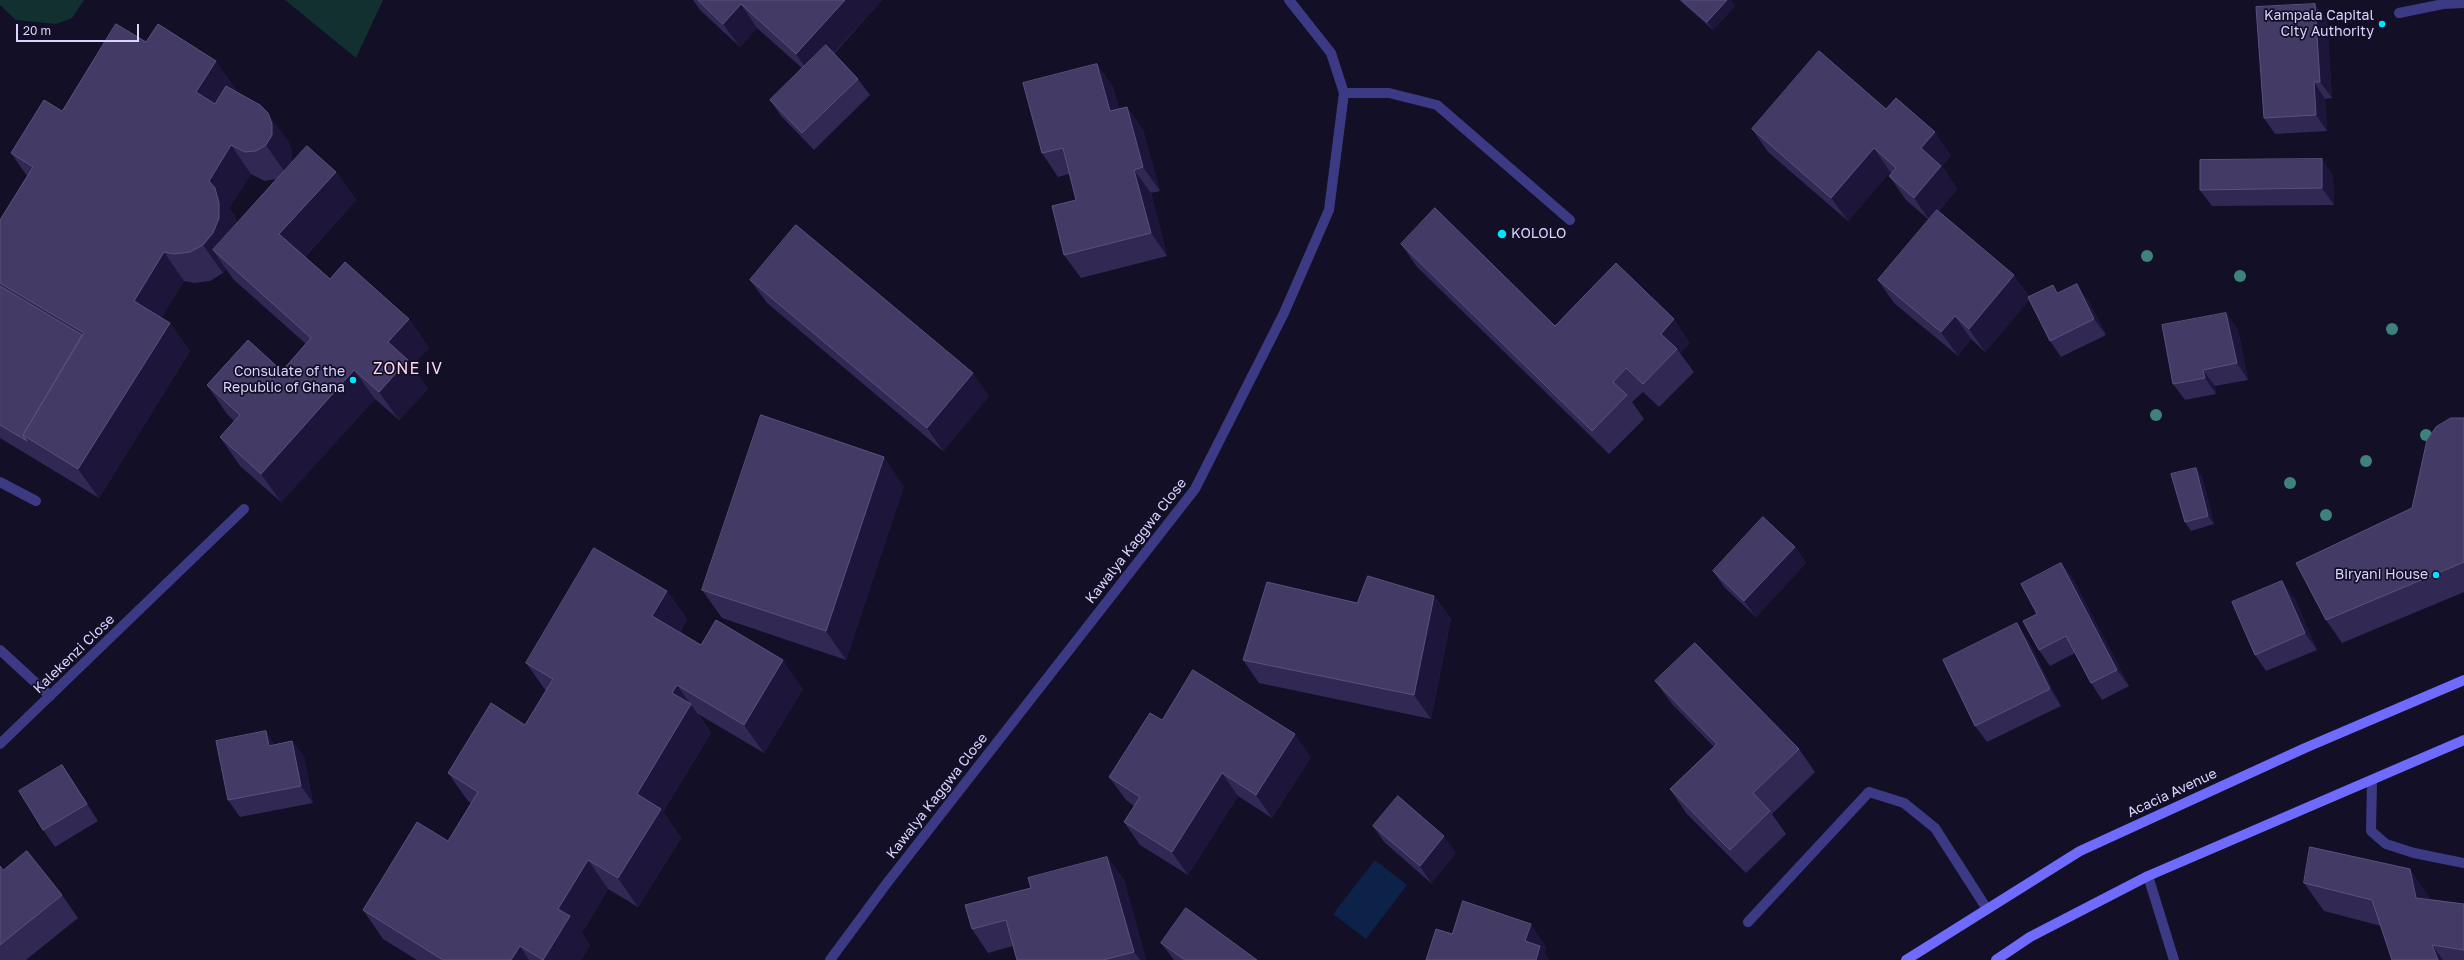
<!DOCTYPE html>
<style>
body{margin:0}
#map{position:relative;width:2464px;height:960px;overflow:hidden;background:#130f26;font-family:"Golos Text",sans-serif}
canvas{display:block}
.scale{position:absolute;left:16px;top:24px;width:123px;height:18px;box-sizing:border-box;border:2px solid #d9d4ff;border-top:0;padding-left:5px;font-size:12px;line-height:14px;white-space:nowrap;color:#d9d4ff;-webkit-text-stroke:3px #130f26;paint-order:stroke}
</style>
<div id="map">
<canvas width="2464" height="960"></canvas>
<div class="scale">20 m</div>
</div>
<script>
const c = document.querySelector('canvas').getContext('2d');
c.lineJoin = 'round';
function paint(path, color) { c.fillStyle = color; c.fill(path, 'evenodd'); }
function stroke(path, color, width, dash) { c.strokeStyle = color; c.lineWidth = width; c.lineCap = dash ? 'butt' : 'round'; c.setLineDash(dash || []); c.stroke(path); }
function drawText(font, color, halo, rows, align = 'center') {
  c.font = font + ' "Golos Text",sans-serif'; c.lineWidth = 3.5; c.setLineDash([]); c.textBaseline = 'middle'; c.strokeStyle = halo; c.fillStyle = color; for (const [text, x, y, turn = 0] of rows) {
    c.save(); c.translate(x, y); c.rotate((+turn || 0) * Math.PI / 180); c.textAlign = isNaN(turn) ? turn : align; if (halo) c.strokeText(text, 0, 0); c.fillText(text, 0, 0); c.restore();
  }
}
paint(new Path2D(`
 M0,0H84L72,18L56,24L16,20L0,5Z
 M285,0H383L356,58Z`), '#12302f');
paint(new Path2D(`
 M1375,860L1407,885L1366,939L1333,914Z`), '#0c2248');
stroke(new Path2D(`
 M2399,13L2443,4L2464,3
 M1344,93H1389L1437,105L1570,220
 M0,482L36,501
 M167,583L244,509
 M0,650L50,696
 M2372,781L2371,831L2386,844L2414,853L2464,863
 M2148,876L2174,960
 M1748,922L1869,792L1904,803L1935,828L1987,909`), '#3d3a85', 10);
stroke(new Path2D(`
 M0,744L167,583
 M830,960L887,883L1195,489L1284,313L1329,210L1344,93L1331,53L1289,0`), '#3d3a85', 10);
stroke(new Path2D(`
 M1906,960L2080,851L2305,748L2464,680
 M1996,960L2030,937L2148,876L2464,740`), '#6f6bff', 10);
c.fillStyle = '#3d827b';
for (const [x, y] of [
 [2147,256],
 [2240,276],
 [2392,329],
 [2156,415],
 [2426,435],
 [2366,461],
 [2290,483],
 [2326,515]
]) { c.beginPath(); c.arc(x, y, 6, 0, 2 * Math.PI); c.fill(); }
paint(new Path2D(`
 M693,0H882L834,54L858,79L870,95L814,150L781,116L770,100L802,68L757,28L740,47L700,10Z
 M1679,0H1731L1735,6L1713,30Z
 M2315,4L2327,20L2332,98L2325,99L2327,131L2275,134L2264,118Z
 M146,42L236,89L235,91L288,141L292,153V162L336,172L356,200L305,257L330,279L409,319L429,348L412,366L428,389L399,420L375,399L281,502L240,466L220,437L234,421L227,414L207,385L282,371L306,344L233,279L226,269L223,273L210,281L194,283L184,281L161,318L170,323L190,351L99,498L0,438V220L27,176L11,153ZM251,174L265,181L276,179L237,223L235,216L229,208Z
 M1097,64L1113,87L1119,109L1127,107L1143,130L1160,191L1151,193L1167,256L1081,278L1064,255L1076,200L1069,174L1058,177L1042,153Z
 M1886,109L1951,155L1942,166L1957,189L1938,212L2029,296L2059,293L2088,300L2106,335L2061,357L2050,341L2029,300L1985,352L1971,339L1958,356L1894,303L1878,280L1929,220L1906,200L1889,176L1892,173L1890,172L1848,221L1768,152L1752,129Z
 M2333,175L2334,205L2212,206L2200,190Z
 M1401,244L1555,326L1690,343L1680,353L1694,372L1659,407L1643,392L1632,402L1644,419L1609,454L1417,267Z
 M750,280L989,396L943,451L767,303Z
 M2226,313L2238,330L2248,380L2215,386L2216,394L2185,400L2173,384Z
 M2464,418V592L2342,643L2326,620L2412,508Z
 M2196,468L2202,477L2214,524L2191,531L2185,522Z
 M904,486L846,660L722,618L702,590Z
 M1795,547L1806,563L1756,617L1724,587L1713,571Z
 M2061,563L2073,579L2129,686L2102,700L2091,683L2075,653L2050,666L2039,650L2037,614Z
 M667,591L687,619L680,632L701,645L803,689L764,753L698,714L711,733L663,812L681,838L638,907L608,889L582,933L590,945L581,960H417L383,939L363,910L448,841L471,803L468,801L448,773L525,725L546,691L526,663Z
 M1434,596L1451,619L1431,719L1259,683L1243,660L1357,603Z
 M2294,597L2317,650L2266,671L2255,655Z
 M2028,640L2061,706L1987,742L1975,726Z
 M1655,681L1799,749L1815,772L1772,814L1786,834L1746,873L1686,813L1670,789L1714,747L1672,704Z
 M1162,720L1311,757L1272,818L1238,796L1188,875L1140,845L1124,822L1134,806L1126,800L1109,777Z
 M292,741L304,757L313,803L240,817L228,800L275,744Z
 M62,765L73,781L98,821L55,847L43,830Z
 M1373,826L1456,853L1431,883L1384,842Z
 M1107,857L1124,880L1146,960H1017L1013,946L988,953L972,929L1031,888Z
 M0,866L3,870L62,895L78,918L26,960H0Z
 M2304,883L2430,898V899L2464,904V960H2392L2381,926L2324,911Z
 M1161,943L1257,960H1174Z`), '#312854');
paint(new Path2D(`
 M845,0H882L812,77L796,54Z
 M1727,0H1731L1735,6L1713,30L1707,22Z
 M741,4L757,28L740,47L723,24Z
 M2315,4L2327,20L2332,98L2320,82Z
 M216,61L236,89L217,121L196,92Z
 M1097,64L1113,87L1126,135L1110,111Z
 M2314,82L2325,99L2327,131L2316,115Z
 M1127,107L1143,130L1160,191L1143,167Z
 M268,113L288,141L292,153V163L286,174L266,145Z
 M1935,132L1951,155L1942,166L1957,189L1930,221L1914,198L1921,148Z
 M231,145L251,174L229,208L235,216L239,231L213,250L226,269L223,273L203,245L209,181Z
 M1874,148L1890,172L1848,221L1831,198Z
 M2322,159L2333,175L2334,205L2322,188Z
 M1134,170L1151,193L1167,256L1151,233Z
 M336,172L356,200L299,263L279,234Z
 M164,252L184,281L154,330L134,301Z
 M2014,275L2031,298L1985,352L1969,329Z
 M2077,284L2088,300L2106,335L2094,319Z
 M2226,313L2238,330L2248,380L2237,363Z
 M1955,316L1971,339L1958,356L1941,332Z
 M409,319L429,348L412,366L428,389L399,420L379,392L388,342Z
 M1674,319L1690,343L1680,353L1677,349L1661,334Z
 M170,323L190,351L99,498L78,469Z
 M354,370L375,399L281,502L261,474Z
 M2203,370L2215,386L2216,394L2205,378Z
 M973,373L989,396L943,451L927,428Z
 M884,457L904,486L846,660L826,631Z
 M2196,468L2202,477L2214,524L2208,516Z
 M1795,547L1806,563L1756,617L1744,601Z
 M2061,563L2073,579L2129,686L2117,670Z
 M2282,581L2294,597L2317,650L2305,633Z
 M667,591L687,619L672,644L652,616Z
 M1434,596L1451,619L1431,719L1414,695Z
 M2017,623L2028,640L2061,706L2050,689Z
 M783,660L803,689L764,753L744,725Z
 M677,685L711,733L663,812L681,838L638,907L618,878L637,794L672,693Z
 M266,731L277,748L269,746Z
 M1295,734L1311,757L1272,818L1256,795Z
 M292,741L304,757L313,803L301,786Z
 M62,765L73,781L98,821L87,804Z
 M1222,773L1238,796L1188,875L1172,852Z
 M1444,836L1456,853L1431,883L1420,866Z
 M1107,857L1124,880L1146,960H1140L1134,952Z
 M588,860L608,889L582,933L590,945L581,960H543L558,909Z
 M2410,869L2430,898L2436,926L2416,898Z
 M1531,924L1547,948L1545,953L1550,960H1536L1525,941Z
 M2432,945L2443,960H2438Z
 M520,946L529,960H511Z`), '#1d163a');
const building = new Path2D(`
 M698,0H845L796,54L741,4L723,24Z
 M1682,0H1727L1707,22Z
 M2315,4L2320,82H2314L2316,115L2264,118L2256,7Z
 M116,24L146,42L158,24L216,61L196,92L215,104L226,86L260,105L268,113L272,124V135L266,145L256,151L245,152L231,145L209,181L215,188L219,203V218L213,233L203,245L190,252L174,254L164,252L134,301L170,323L78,469L23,435L84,333L0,283V220L33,167L11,153L44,100L62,111Z
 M826,45L858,79L802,133L770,100Z
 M1819,51L1886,109L1896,98L1935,132L1921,148L1941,166L1914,198L1889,176L1896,168L1874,148L1831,198L1752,129Z
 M1097,64L1110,111L1127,107L1143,167L1134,170L1151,233L1064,255L1052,206L1076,200L1063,148L1042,153L1023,83Z
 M307,146L336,172L279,234L330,279L345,262L409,319L388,342L408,360L379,392L354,370L261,474L220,437L240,415L207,385L248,340L282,371L311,338L213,250Z
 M2322,159V188L2200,190V160Z
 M1435,208L1555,326L1616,263L1674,319L1661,334L1677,349L1643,384L1626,368L1613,382L1627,395L1592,431L1401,244Z
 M1937,210L2014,275L1969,329L1955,316L1941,332L1878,280Z
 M796,225L973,373L927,428L750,280Z
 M2077,284L2094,319L2050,341L2028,297L2053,285L2057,293Z
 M0,286L82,335L23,435L27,441L0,425Z
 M2226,313L2237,363L2203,370L2205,378L2173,384L2162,325Z
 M761,415L884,457L826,631L702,590Z
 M2451,418H2464V562L2326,620L2296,563L2412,508L2427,440L2436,427Z
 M2196,468L2208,516L2185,522L2171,474Z
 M1763,517L1795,547L1744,601L1713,571Z
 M594,548L667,591L652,616L701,645L716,620L783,660L744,725L677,685L672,693L691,704L637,794L661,809L618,878L588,860L558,909L570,916L543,960L520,946L511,960H443L363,910L417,822L448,841L478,792L448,773L491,703L525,725L553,679L526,663Z
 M2061,563L2117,670L2091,683L2066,636L2039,650L2023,621L2037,614L2021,584Z
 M1368,576L1434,596L1414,695L1243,660L1267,582L1357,603Z
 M2282,581L2305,633L2255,655L2232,602Z
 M2017,623L2050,689L1975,726L1943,660Z
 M1695,643L1799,749L1753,793L1770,811L1730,850L1670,789L1717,744L1655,681Z
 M1193,670L1295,734L1256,795L1222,773L1172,852L1124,822L1140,797L1109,777L1150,713L1162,720Z
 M266,731L269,746L292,741L301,786L228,800L216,741Z
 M62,765L87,804L43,830L19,791Z
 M1398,796L1444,836L1420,866L1373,826Z
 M2310,847L2410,869L2416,898L2464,904V950L2432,945L2438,960H2392L2372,900L2304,883Z
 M27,851L62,895L0,945V866L3,870Z
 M1107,857L1134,952L1103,960H1017L1006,920L972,929L965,905L1031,888L1028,878Z
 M1463,901L1531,924L1525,941L1540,946L1536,960H1426L1436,929L1452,934Z
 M1186,908L1257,960H1185L1161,943Z`);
paint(building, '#433a66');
stroke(building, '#5a527e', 1);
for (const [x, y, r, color] of [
 [2382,24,4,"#00e5ff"],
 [1502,234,5,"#00e5ff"],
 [353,380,4,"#00e5ff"],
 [2436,575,4,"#00e5ff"]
]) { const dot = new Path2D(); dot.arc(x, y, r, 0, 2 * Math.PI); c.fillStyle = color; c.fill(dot); stroke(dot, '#130f26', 1.5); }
drawText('14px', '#d9d4ff', '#130f26', [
 ["Kampala Capital",2374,16],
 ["City Authority",2374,32],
 ["KOLOLO",1511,234,"left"],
 ["Consulate of the",345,372],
 ["Republic of Ghana",345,388],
 ["Biryani House",2428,575]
], 'right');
drawText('14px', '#d9d4ff', '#130f26', [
 ["Kawalya Kaggwa Close",1136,541,-52],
 ["Kalekenzi Close",74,654,-44],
 ["Acacia Avenue",2172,793,-25],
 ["Kawalya Kaggwa Close",937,796,-52]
]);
c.letterSpacing = '1px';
drawText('16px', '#ffd6f0', '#130f26', [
 ["ZONE IV",408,369]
]);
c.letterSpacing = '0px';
</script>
